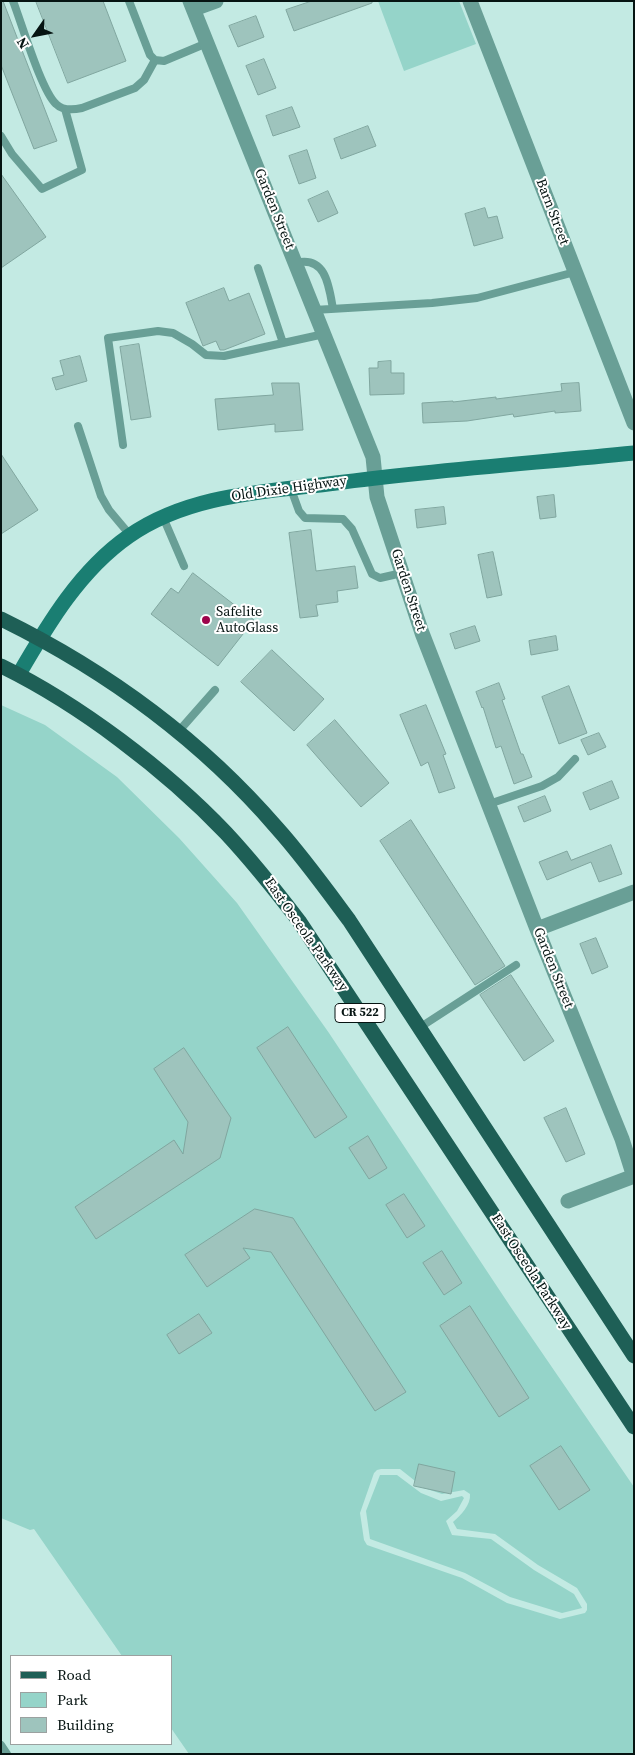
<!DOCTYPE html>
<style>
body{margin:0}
#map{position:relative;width:635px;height:1755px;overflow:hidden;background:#c3eae3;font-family:"Source Serif 4",serif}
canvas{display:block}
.frame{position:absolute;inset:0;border:2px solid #061412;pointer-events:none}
.legend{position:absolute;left:10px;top:1655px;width:162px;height:90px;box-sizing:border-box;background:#fff;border:1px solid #9ba1a0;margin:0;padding:6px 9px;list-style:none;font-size:15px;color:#061412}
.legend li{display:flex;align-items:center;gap:10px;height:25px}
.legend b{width:25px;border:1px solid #9ba1a0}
.north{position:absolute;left:10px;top:10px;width:50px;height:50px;-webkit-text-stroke:4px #fff;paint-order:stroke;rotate:237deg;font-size:14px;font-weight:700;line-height:20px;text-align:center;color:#061412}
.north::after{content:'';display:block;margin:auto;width:18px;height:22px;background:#061412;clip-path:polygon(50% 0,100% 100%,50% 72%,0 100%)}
</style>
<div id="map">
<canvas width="635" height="1755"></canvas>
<div class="frame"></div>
<ul class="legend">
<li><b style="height:6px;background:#1e5f56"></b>Road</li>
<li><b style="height:14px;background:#95d4c9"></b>Park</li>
<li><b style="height:14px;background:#9ec4bd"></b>Building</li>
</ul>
<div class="north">N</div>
</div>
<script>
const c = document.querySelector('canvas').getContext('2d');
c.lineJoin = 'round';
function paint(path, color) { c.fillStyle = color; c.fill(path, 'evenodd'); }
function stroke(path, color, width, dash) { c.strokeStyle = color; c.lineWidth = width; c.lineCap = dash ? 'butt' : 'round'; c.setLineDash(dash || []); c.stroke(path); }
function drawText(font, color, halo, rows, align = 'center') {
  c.font = font + ' "Source Serif 4",serif'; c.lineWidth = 4; c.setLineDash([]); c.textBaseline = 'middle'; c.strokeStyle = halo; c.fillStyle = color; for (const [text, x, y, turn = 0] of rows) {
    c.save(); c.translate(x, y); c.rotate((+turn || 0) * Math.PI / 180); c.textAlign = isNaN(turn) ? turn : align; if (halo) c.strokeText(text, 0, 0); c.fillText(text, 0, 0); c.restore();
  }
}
paint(new Path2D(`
 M378,1H459L476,44L404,71Z
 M1,705L45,725L117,777L179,838L237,903L329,1033L510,1306L634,1487V1754H189L171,1728V1656H122L34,1529L30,1530L1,1518ZM381,1469H400L424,1488L442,1494L464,1490L470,1494C471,1505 461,1515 453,1522L457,1529L495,1534L538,1565L577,1588L587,1604V1610L585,1613L560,1619L507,1603L462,1578L367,1545L364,1540L360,1513L374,1473L377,1470Z
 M380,1475H397L421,1493L441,1501L462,1496L464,1498L457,1511L446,1521L452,1535L491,1539L534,1570L574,1594L582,1608L562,1613L510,1597L465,1573L370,1539L366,1511Z`), '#95d4c9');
const building = new Path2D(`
 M1,1H3L57,141L34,149L1,65Z
 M36,1H103L126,61L68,83Z
 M312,1H372V3L294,31L286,10Z
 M256,16L264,37L238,47L229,26Z
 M264,59L276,88L258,95L246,66Z
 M292,107L300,127L273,136L266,116Z
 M368,126L376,146L341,159L334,139Z
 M307,150L316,178L299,184L289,156Z
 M1,174L46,237L1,268Z
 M328,191L338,213L318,222L308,200Z
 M485,208L488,218L497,216L503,238L474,246L465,214Z
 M224,288L229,301L249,293L265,334L224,350H220L216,341L203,346L186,303Z
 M139,344L151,417L131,420L120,347Z
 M80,356L87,381L56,390L52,378L64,375L60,361Z
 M391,361V373H404V394L370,395L369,368H378V362Z
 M272,383H299L303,430L275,432V424L218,430L215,399L273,395Z
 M579,383L581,411L555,413V411L514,417L513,414L467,421L423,423L422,403L453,401V402L496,397V399L562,391L561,384Z
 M1,454L38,510L1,534Z
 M554,495L556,517L540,519L537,497Z
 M444,507L446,524L417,528L415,510Z
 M311,530L316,571L355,566L358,588L337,591L338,602L316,605L318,616L300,618L289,533Z
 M493,552L502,595L487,598L478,555Z
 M193,573L254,620L218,666L151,614L171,588L178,593Z
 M475,626L480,641L455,649L450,634Z
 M556,636L558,650L531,655L529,641Z
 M272,650L324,699L294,731L241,682Z
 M499,683L505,699L502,700L521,754H523L532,777L514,784L501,746L496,748L483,707L482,708L476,692Z
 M569,686L587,733L559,744L542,697Z
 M426,705L446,754L443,755L455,788L439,793L428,762L421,766L400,715Z
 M335,720L389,783L361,807L307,745Z
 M599,733L606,747L588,755L581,740Z
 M612,781L619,798L590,810L583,793Z
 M545,796L551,811L524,822L518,807Z
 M411,820L505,966L475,985L380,841Z
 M611,845L622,874L599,882L591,862L547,880L539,862L567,851L571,860Z
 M596,938L608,967L592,974L580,944Z
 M511,975L554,1041L524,1061L480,995Z
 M288,1027L347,1117L315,1138L257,1048Z
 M184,1048L231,1118L220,1158L96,1239L75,1207L174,1140L183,1154L188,1122L154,1069Z
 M566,1108L585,1154L566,1162L544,1118Z
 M368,1136L387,1168L369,1179L349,1148Z
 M404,1194L425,1226L407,1238L386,1205Z
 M255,1209L293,1218L406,1392L375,1411L271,1252L243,1248L250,1258L207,1287L185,1255Z
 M442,1251L462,1283L444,1295L423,1263Z
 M470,1306L529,1398L499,1417L440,1326Z
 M199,1314L212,1333L179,1354L167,1335Z
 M561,1446L590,1490L559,1510L530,1466Z
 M419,1464L455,1472L451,1494L414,1486Z`);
paint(building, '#9ec4bd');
stroke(building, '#80a69f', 1);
stroke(new Path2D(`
 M13,1C22,24 41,90 56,104C63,111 73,110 82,108L135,88L144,80L155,60
 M129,1L150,55L155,60L164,61L207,43
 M1,136L12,154L42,189L82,170L65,109
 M295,263C326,255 329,286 333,309
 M258,268L283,343
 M314,310L432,303L477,298L575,272
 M78,426L101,496L109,510L130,535
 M123,445L108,338L158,331L173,333L192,344L206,355L224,356L324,334
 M291,489L299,511L305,518L343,519L352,529L372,574L380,578L402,573
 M163,517L184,566
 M178,732L215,690
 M489,804L542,786L558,777L575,759
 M419,1028L516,965
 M1,1745L7,1754`), '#699f96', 8);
stroke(new Path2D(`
 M190,1L373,457L377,497L422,633L537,929L622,1139L634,1177
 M470,1L634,423
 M194,9L216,1
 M537,929L634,892
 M568,1201L634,1176`), '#699f96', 15);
stroke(new Path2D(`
 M19,674C48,624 80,570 129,536C189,494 265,492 336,483C435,470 534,463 634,453`), '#1a7e72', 15);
stroke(new Path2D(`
 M1,619C105,670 201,740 277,828C303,857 326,889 349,920L634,1356
 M1,666C79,704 166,770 226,833C252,861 276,891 299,921L634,1427`), '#1e5f56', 15);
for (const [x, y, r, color] of [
 [206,620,5,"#9e044c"]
]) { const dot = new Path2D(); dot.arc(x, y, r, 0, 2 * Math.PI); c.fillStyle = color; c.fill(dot); stroke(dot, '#fff', 2); }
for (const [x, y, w] of [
 [360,1013,50]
]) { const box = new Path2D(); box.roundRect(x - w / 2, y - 9.5, w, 19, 4); c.fillStyle = '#fff'; c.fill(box); stroke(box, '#061412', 1); }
drawText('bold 12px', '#061412', null, [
 ["CR 522",360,1013]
]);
drawText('14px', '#061412', '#fff', [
 ["Garden Street",274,209,68],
 ["Barn Street",552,212,69],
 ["Old Dixie Highway",289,489,-8],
 ["Garden Street",408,590,72],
 ["East Osceola Parkway",306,935,55],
 ["Garden Street",553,968,68],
 ["East Osceola Parkway",531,1272,57]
]);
drawText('14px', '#061412', '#fff', [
 ["Safelite",216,612],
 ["AutoGlass",216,628]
], 'left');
</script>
